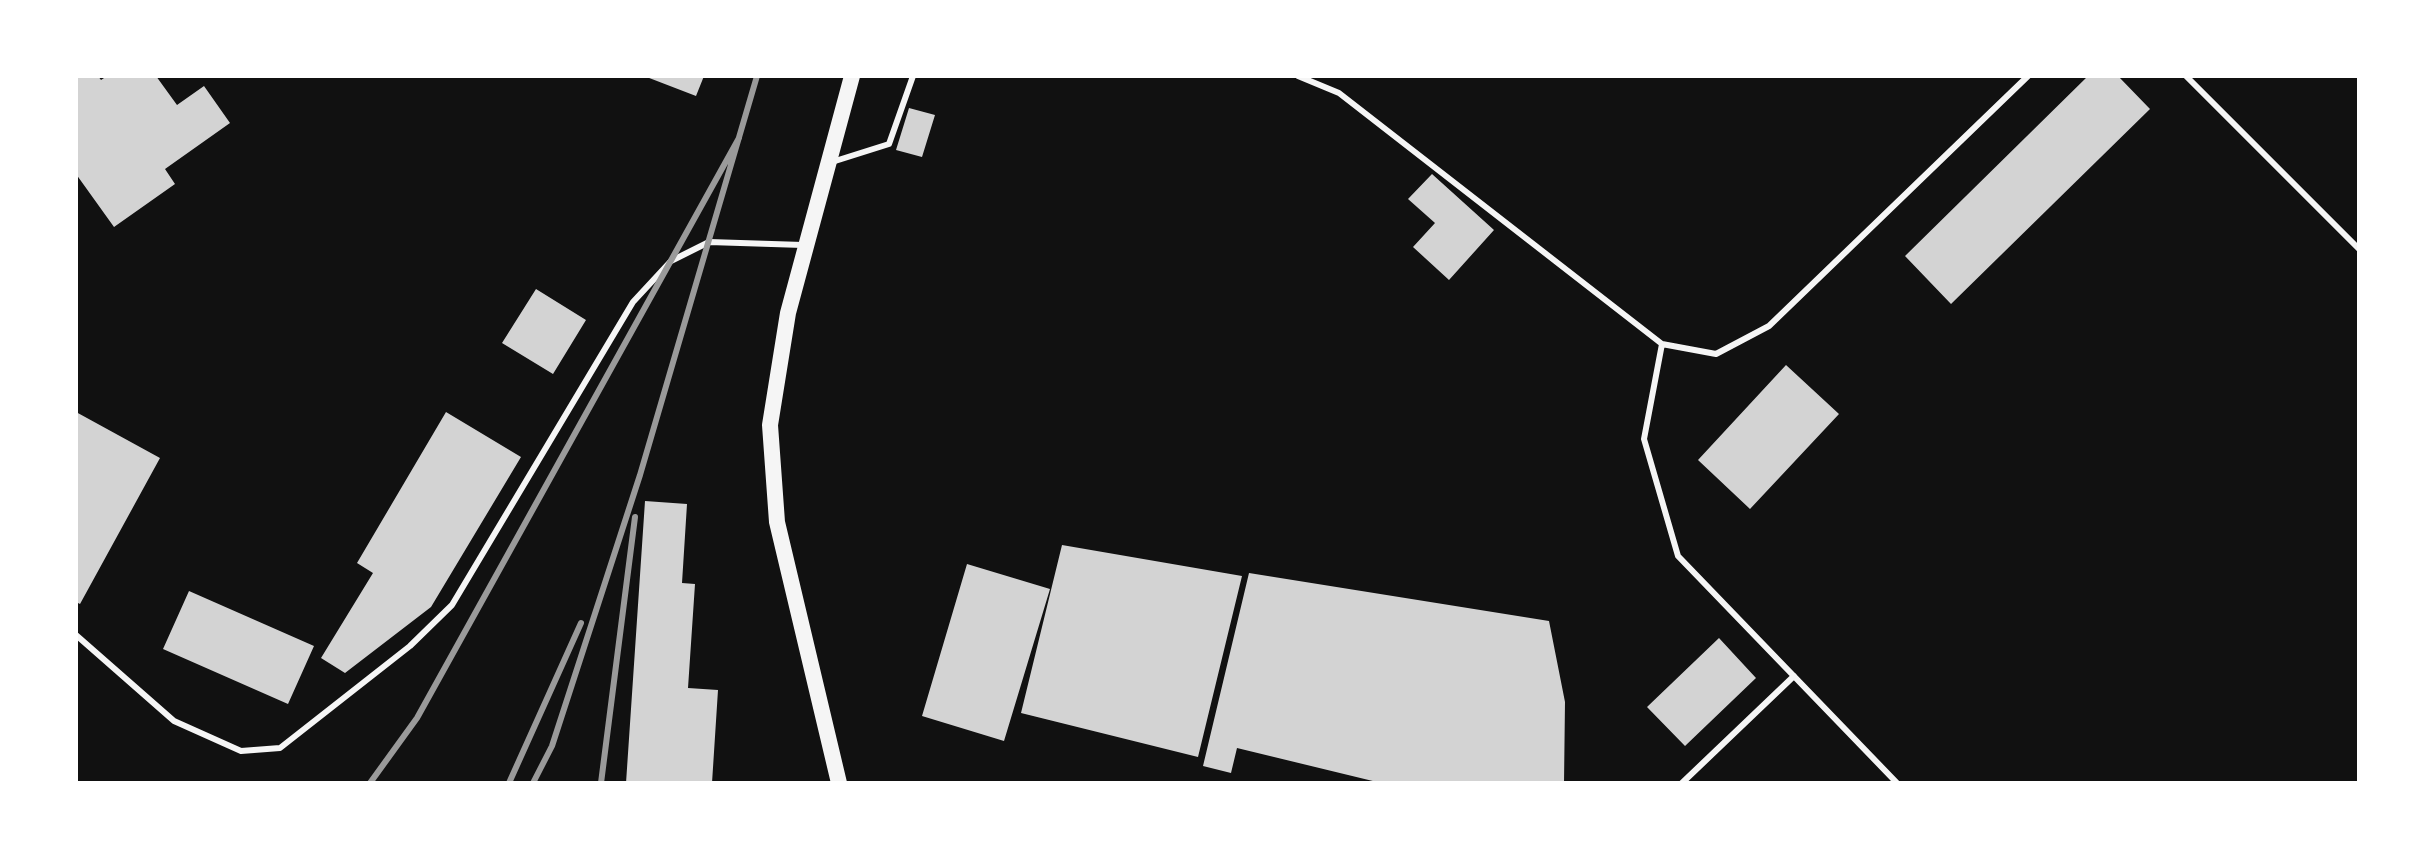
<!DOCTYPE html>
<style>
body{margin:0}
#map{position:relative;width:2435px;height:859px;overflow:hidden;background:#111;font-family:Rubik,sans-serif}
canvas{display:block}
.frame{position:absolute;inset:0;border:78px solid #fff;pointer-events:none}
</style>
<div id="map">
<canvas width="2435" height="859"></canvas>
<div class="frame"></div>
</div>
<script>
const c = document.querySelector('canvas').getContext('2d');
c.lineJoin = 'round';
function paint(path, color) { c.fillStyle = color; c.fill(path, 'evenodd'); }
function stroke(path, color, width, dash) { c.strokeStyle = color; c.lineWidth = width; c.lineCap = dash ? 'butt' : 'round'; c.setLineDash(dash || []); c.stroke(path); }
paint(new Path2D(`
 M76,76H98L101,80L107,76H156L177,105L204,86L230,123L165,169L175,184L114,227L76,174Z
 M644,76H704L696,96Z
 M2088,76H2118L2150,109L1951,304L1905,256Z
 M909,108L935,115L922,157L896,150Z
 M1432,174L1494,230L1449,280L1413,247L1435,223L1408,199Z
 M536,289L586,320L553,374L502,343Z
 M1786,365L1839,414L1750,509L1698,460Z
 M76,412L160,458L80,604L76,602Z
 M446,412L521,457L431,607L345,673L321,658L373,573L357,563Z
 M645,501L687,504L682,583L695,584L688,688L718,690L712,783H626Z
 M1062,545L1242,576L1198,757L1021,713Z
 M967,564L1050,589L1004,741L922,716Z
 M1249,573L1549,621L1565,702L1564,783H1381L1237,748L1231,773L1203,766Z
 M189,591L314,646L288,704L163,649Z
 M1719,638L1756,678L1685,746L1647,707Z`), '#d3d3d3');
stroke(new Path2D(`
 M1298,76L1339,93L1662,344L1716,354L1769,326L2028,76
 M2186,76L2359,249
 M832,162L889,144L913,76
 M1662,344L1644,439L1678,556L1897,783
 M76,635L174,721L241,751L280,748L410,646L452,605L633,302L671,261L709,242L803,245
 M1682,783L1794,676`), '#f5f5f5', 6);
stroke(new Path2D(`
 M839,783L777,522L770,425L788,313L852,76`), '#f5f5f5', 16);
stroke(new Path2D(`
 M370,783L417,718L739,138
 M509,783L581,623
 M533,783L552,746L640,475L757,76
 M601,783L635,517`), '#9a9a9a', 6);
</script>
